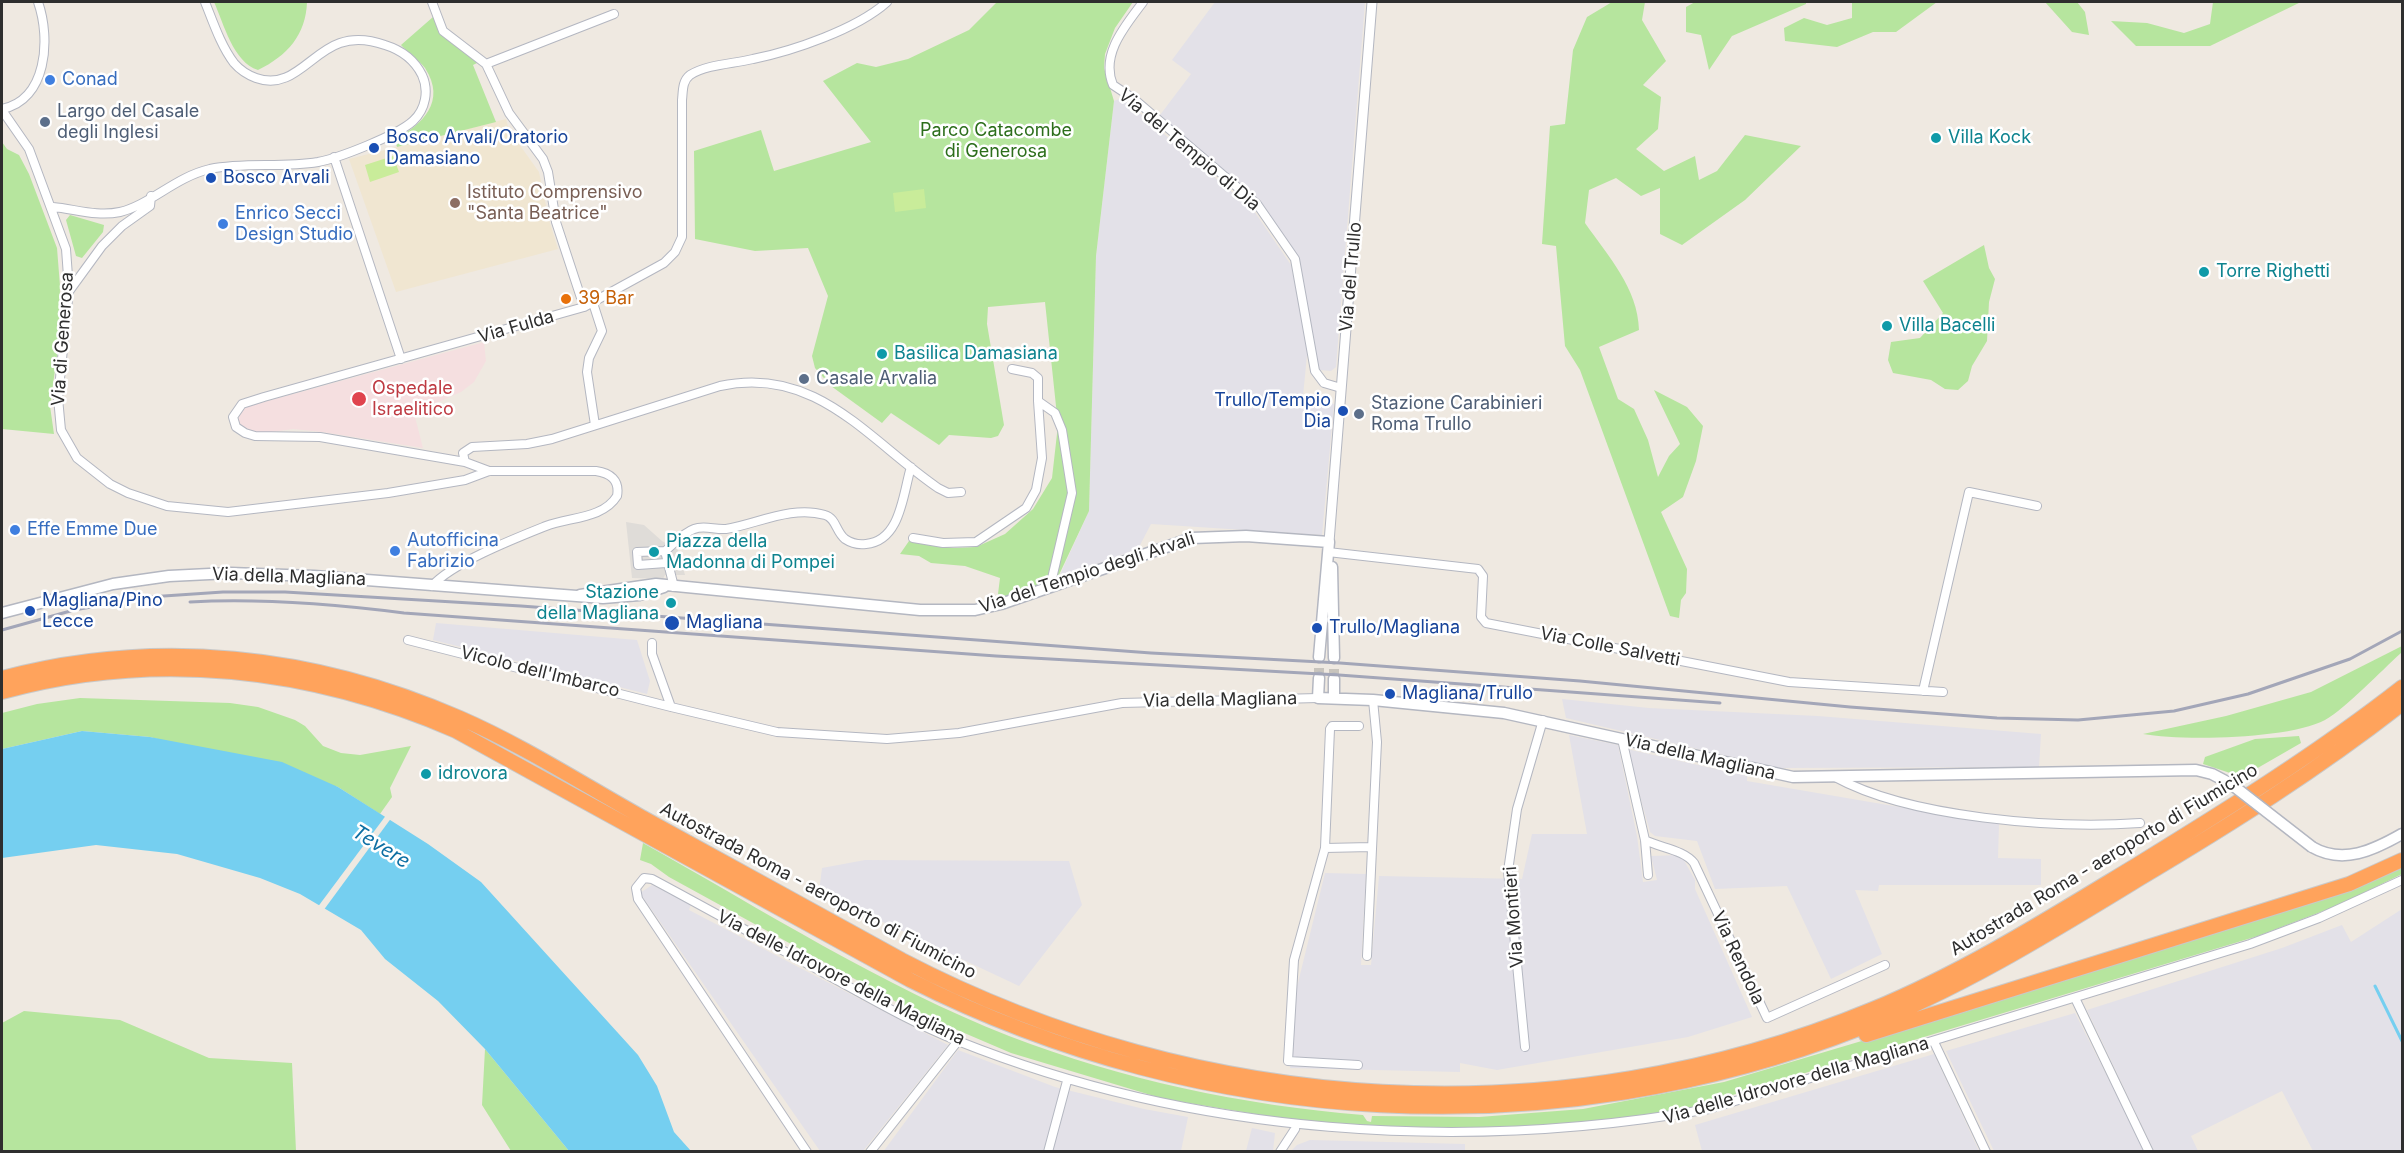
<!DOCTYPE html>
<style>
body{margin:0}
#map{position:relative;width:2404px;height:1153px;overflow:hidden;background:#efe9e1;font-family:Inter,sans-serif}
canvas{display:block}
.frame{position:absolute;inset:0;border:3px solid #2e2e2e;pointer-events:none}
</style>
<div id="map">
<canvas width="2404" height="1153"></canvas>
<div class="frame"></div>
</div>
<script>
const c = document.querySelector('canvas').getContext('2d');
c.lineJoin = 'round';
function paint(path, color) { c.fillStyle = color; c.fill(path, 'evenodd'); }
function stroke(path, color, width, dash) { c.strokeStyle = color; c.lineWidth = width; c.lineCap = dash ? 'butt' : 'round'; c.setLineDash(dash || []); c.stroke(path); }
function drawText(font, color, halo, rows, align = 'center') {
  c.font = font + ' Inter,sans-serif'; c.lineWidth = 5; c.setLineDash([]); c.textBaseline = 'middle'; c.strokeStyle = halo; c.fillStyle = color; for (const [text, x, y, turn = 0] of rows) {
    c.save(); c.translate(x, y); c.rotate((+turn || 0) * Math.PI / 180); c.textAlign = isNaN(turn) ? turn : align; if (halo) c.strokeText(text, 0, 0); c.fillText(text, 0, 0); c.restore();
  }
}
paint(new Path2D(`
 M1215,2H1365L1336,367L1331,371L1319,370L1298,257L1261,204L1160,115L1191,74L1172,60Z
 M1122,98L1254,211L1291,265L1308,345L1303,396L1334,404L1322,535L1151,524L1138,549L1059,577L1089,511L1096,256L1114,101Z
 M436,623L637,640L650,681L647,694L433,640Z
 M1562,699L1649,708L1818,716L2041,734L2039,767L1779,768L1566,718Z
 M1569,735L1618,745L1637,836L1643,882L1657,880L1651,856L1681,855L1695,880V889L1752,1017L1688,1037L1497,1070L1460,1063V1072L1290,1068L1296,991L1325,873L1366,874L1361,965H1371L1379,876L1522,879L1532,834H1587Z
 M1627,749L1747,776V781L1999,824L1998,858L2041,859V885H1879L1878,891L1855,890L1882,954L1831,979L1787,886L1715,889L1697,841L1655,836L1650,832Z
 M865,860L1069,861L1082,905L1019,986L819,892L822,868Z
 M652,885L691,904L689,910L948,1045L863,1151H820L640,893Z
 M2402,909V1151H2313L2282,1091L2191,1136L2198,1151H2154L2087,1010L2282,948L2342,925L2351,942Z
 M2075,1013L2145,1151H1994L1946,1051Z
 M958,1050L1055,1087L1144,1109L1188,1117L1181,1151L883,1152Z
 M1934,1054L1979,1151H1702L1695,1125Z
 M1252,1128L1275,1133L1273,1151H1246Z
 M1310,1140L1465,1144V1151H1291L1297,1145Z`), '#e3e1e8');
paint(new Path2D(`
 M506,119L509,130L539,172L549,220L558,249L396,292L349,159Z`), '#f0e6d1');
paint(new Path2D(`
 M484,342L486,361L474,382L461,392L414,413L423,448L322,432L293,429L258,434L241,426L238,420L242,409L249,406Z`), '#f5dfe0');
paint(new Path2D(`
 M214,2H307C306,35 287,56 258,70C233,62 224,24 214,2Z
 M997,2H1133L1115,28L1105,54L1104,68L1114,101L1096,256L1089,511L1058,577L997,602L1000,578L965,566L931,563L919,556L900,554L909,541L953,548L976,547L1005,534L1033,509L1052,478L1058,425L1045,302L988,307L987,324L1004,425L998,436L991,438L949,435L939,445L891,413L882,423L831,386L815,368L812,356L828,296L808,248L755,251L695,239L694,151L761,130L774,171L871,142L823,81L857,63L876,67L908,59L969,30Z
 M1612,2H1645L1642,20L1666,61L1643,85L1661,97L1658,129L1636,149L1664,171L1695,156L1699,180L1717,171L1745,135L1801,146L1745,200L1682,245L1660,234V188L1641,196L1616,178L1589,190L1585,223C1608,256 1638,288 1639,330L1599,347L1618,399L1634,409L1648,440L1658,477L1669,456L1680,444L1654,390L1687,407L1703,426L1696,461L1683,497L1661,512L1687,569L1686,593L1681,600L1679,618L1670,616L1580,370L1565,346L1556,246L1542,244L1550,126L1565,124L1573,50L1587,17Z
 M1695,2H1806V4L1732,36L1709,70L1701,35L1686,32V7Z
 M1852,2H1937L1896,32H1873L1837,47L1785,41L1784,28L1804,18L1827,25L1852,18Z
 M2045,2H2077L2085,12L2089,35L2072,32Z
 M2213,2H2301L2210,46H2136L2111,21L2147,23L2184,33L2210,24Z
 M433,17C443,46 460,42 477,63L473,65L496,122L397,147L395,140C422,124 447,102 425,68C418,59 408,53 401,45Z
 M2,142L7,149L19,155L29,174L57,248L60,286L59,341L50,406L54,434L2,429Z
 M70,215L104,225L103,232L82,258L76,256L66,220Z
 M1984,245L1989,268L1995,279L1989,302L1987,341L1972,366L1968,381L1958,390L1945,389L1931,380L1893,373L1888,360L1891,342L1920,338L1943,313L1923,281Z
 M2402,646L2401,653C2381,671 2346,708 2325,720C2290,739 2182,741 2143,734L2226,716L2311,692Z
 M80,698L230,703L258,707L295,720L305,726L323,746L341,753L360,755L411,746L390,788L392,797L380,814L338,787L150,737L82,731L2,749V713L37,704Z
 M2299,736L2301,743L2242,777L2203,764L2205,757L2255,739Z
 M643,843C761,909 884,987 1009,1036C1123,1080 1242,1105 1363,1115L1367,1121L1371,1122L1372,1116L1479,1117L1583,1109L1724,1082L1875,1037L2402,865V874L2339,905L2258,936L1686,1109L1550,1129L1358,1131L1164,1099L1011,1053L913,1011L669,877L651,864L640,860Z
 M24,1011L120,1020L209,1058L292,1063L296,1151H2V1023Z
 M485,1049L569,1151H511L482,1105Z`), '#b6e59e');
paint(new Path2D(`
 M393,156L399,172L370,182L365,165Z
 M924,189L926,208L895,212L893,193Z`), '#c9ec9a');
paint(new Path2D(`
 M626,522L644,525L662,541L678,550L685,575H665L663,579L632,578Z`), '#dfdcd8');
paint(new Path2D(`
 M82,731L150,737L282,762L338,787L428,844L481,882L638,1055L657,1086L674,1132L691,1151H569L485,1049L438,1001L385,959L361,930L300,894L260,878L177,854L96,845L2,858V749Z`), '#75cff0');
paint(new Path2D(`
 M387,814L392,817L323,911L317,908Z`), '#efe9e1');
stroke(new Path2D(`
 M2375,986L2402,1041`), '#75cff0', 3);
stroke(new Path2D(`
 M1319,678V657
 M1334,679V658`), '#c8c4bd', 10, [10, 5]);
const minor = new Path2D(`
 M432,2L443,31L486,64L509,113L543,159L548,172L556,222L584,307
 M1143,2C1126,25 1100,54 1113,85L1134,99L1257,204L1295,259L1315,371L1324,383L1341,388
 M486,64L614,14
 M2,109C47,100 51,39 38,2
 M2,110L29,149L66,249L69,290L58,398L61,430L77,458L110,484L128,493L167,506L228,512L388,493L465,480L489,471H596C610,473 620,480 617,496C603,519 569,517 546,526C516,538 452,563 432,586
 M334,157L401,359
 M53,207C75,209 97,217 120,212C150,205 175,177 210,169C245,162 282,168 318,162C339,158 398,135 413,121C426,109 429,90 422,75C414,59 401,50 385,45C371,40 354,38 340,43C310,53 292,91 256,78C248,75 240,70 234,63C221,46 213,22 205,2
 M70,290L102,246L122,226L150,206L151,196
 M593,303L602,331L589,358L587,372L595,425
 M1012,369L1032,373L1038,378V401
 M465,462L463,453L472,447L527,444L552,439L720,386C816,365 868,440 938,488L948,493L961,492
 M489,471L465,462L320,437L255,436L245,433L236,427L233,417L242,404L264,397L584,307L664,263L675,252L682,237V100C683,92 682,81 690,75C708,64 733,64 753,59C793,51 857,29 887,2
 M913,538L943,543L976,542L1026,508L1036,490L1042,458L1038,401L1055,413L1062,430L1072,493L1050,587
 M665,551C674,544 683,533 694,529C704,525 715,530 726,529C757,524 792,505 825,515C836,518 836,532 845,539C851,543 859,545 866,544C901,541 903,493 911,467
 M1328,552L1478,569L1483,576L1481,617L1486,623L1789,682L1943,692
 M666,563L638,565L637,552L665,551L674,587
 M408,640L671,707
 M652,643V654L671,707L777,732L887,739L959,733L1122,703L1318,698
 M1923,691L1969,492L2037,506
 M1622,739L1645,840L1648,875
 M1835,777C1910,818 2055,829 2140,823
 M1645,840C1661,848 1684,850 1694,863L1767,1018L1885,965
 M1325,848L1330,729L1332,726H1359
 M1367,956L1377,742L1373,700
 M2075,998L2149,1152
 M1934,1042L1986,1152
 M1525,1047L1508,871L1517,809L1543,720
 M1358,1065L1288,1061L1294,960L1325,848L1371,847
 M807,1152L638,899L636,888L644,878L652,879C710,910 767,942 824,973C868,997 912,1023 958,1041C1193,1135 1462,1153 1709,1109L2250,944L2319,918L2402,880
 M870,1152L958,1041
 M1048,1152L1067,1081
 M1280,1152L1295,1129`);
const tertiary = new Path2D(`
 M1329,542L1372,2`);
const secondary = new Path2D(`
 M1332,567L1334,658
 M580,595L656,584L920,610H975L1001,604L1192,538L1246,536L1329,542L1319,657
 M2,613L113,584L169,576L230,573L314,576L603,598L639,595L664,587
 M1319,678L1318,698L1373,700L1504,713L1793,777L2196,770L2212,774L2231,784
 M1334,679V698
 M2312,847C2343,865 2374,850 2402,834`);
const motorway = new Path2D(`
 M2,678C156,637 314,654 460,718C522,745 581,783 640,816C727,864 815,912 902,960C1202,1116 1559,1139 1873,1009C1967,970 2052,916 2138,864C2229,808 2319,752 2402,687
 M2,692C155,650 311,668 456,731L910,980C1205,1129 1553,1149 1861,1028C1960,989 2049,934 2139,879C2230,825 2319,769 2402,704
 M1866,1035L2349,884L2402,860`);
stroke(minor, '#b4b7c1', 10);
stroke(tertiary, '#b4b7c1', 11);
stroke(secondary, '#b4b7c1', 13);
stroke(motorway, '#c9c9c9', 16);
stroke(minor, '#fff', 8);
stroke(tertiary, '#fff', 9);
stroke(secondary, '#fff', 10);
stroke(motorway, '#ffa35c', 14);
stroke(new Path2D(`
 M190,602C261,598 333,604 404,613L996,656L1339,675L1720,703
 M2,630L74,610L149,597L223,592H285L521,606L1151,653L1340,663L1580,681L1850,707L1997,718L2078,720L2174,711L2248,694L2350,659L2402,631`), '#a3a6b8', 3);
const secondaryBridge = new Path2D(`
 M2231,784L2312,847`);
stroke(secondaryBridge, '#b4b7c1', 13, []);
stroke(secondaryBridge, '#fff', 10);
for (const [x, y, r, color] of [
 [50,80,6,"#3f7fe0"],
 [45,122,6,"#5c6f8a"],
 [1936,138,6,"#0f9aa8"],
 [374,148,6,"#1a4fb4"],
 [211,178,6,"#1a4fb4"],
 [455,203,6,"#8d6e63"],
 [223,224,6,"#3f7fe0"],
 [2204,272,6,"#0f9aa8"],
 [566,299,6,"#e8710a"],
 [1887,326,6,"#0f9aa8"],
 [882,354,6,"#0f9aa8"],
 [804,379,6,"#5c6f8a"],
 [359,399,8,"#e0444e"],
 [1343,411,6,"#1a4fb4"],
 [1359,414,6,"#5c6f8a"],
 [15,530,6,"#3f7fe0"],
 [395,551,6,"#3f7fe0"],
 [654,552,6,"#0f9aa8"],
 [671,603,6,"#0f9aa8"],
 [30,611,6,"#1a4fb4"],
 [672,623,8,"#1a4fb4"],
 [1317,628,6,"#1a4fb4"],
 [1390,694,6,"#1a4fb4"],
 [426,774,6,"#0f9aa8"]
]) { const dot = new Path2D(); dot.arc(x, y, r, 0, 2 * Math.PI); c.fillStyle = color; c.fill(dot); stroke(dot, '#fff', 2); }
drawText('18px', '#366cbe', '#fff', [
 ["Conad",62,80],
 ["Enrico Secci",235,214],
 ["Design Studio",235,235],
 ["Effe Emme Due",27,530],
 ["Autofficina",407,541],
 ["Fabrizio",407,562]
], 'left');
drawText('18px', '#4e5e75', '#fff', [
 ["Largo del Casale",57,112],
 ["degli Inglesi",57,133],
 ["Casale Arvalia",816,379],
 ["Stazione Carabinieri",1371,404],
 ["Roma Trullo",1371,425]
], 'left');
drawText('18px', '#2c6e1b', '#fff', [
 ["Parco Catacombe",996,131],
 ["di Generosa",996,152]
]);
drawText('18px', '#164399', '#fff', [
 ["Bosco Arvali/Oratorio",386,138],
 ["Damasiano",386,159],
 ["Bosco Arvali",223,178],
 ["Trullo/Tempio",1331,401,"right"],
 ["Dia",1331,422,"right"],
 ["Magliana/Pino",42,601],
 ["Lecce",42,622],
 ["Magliana",686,623],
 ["Trullo/Magliana",1329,628],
 ["Magliana/Trullo",1402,694]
], 'left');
drawText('18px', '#0d838f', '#fff', [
 ["Villa Kock",1948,138],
 ["Torre Righetti",2216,272],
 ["Villa Bacelli",1899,326],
 ["Basilica Damasiana",894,354],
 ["Piazza della",666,542],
 ["Madonna di Pompei",666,563],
 ["Stazione",659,593,"right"],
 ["della Magliana",659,614,"right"],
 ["idrovora",438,774]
], 'left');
drawText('18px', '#2e2e2e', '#fff', [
 ["Via del Tempio di Dia",1189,150,40],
 ["Via del Trullo",1351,277,-85],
 ["Via Fulda",516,327,-16],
 ["Via di Generosa",63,339,-86],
 ["Via del Tempio degli Arvali",1087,573,-18],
 ["Via della Magliana",289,577,2],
 ["Via Colle Salvetti",1610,647,11],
 ["Vicolo dell'Imbarco",540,672,14],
 ["Via della Magliana",1220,700,-1],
 ["Via della Magliana",1700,757,13],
 ["Autostrada Roma - aeroporto di Fiumicino",2104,860,-31],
 ["Autostrada Roma - aeroporto di Fiumicino",818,891,28],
 ["Via Montieri",1514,917,-94],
 ["Via Rendola",1738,958,65],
 ["Via delle Idrovore della Magliana",841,978,27],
 ["Via delle Idrovore della Magliana",1796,1081,-16]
]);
drawText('18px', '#785e54', '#fff', [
 ["Istituto Comprensivo",467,193],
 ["\"Santa Beatrice\"",467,214]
], 'left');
drawText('18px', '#c56008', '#fff', [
 ["39 Bar",578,299]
], 'left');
drawText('18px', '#be3a42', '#fff', [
 ["Ospedale",372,389],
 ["Israelitico",372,410]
], 'left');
drawText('italic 20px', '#0d6fa3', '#fff', [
 ["Tevere",381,847,32]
]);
</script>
